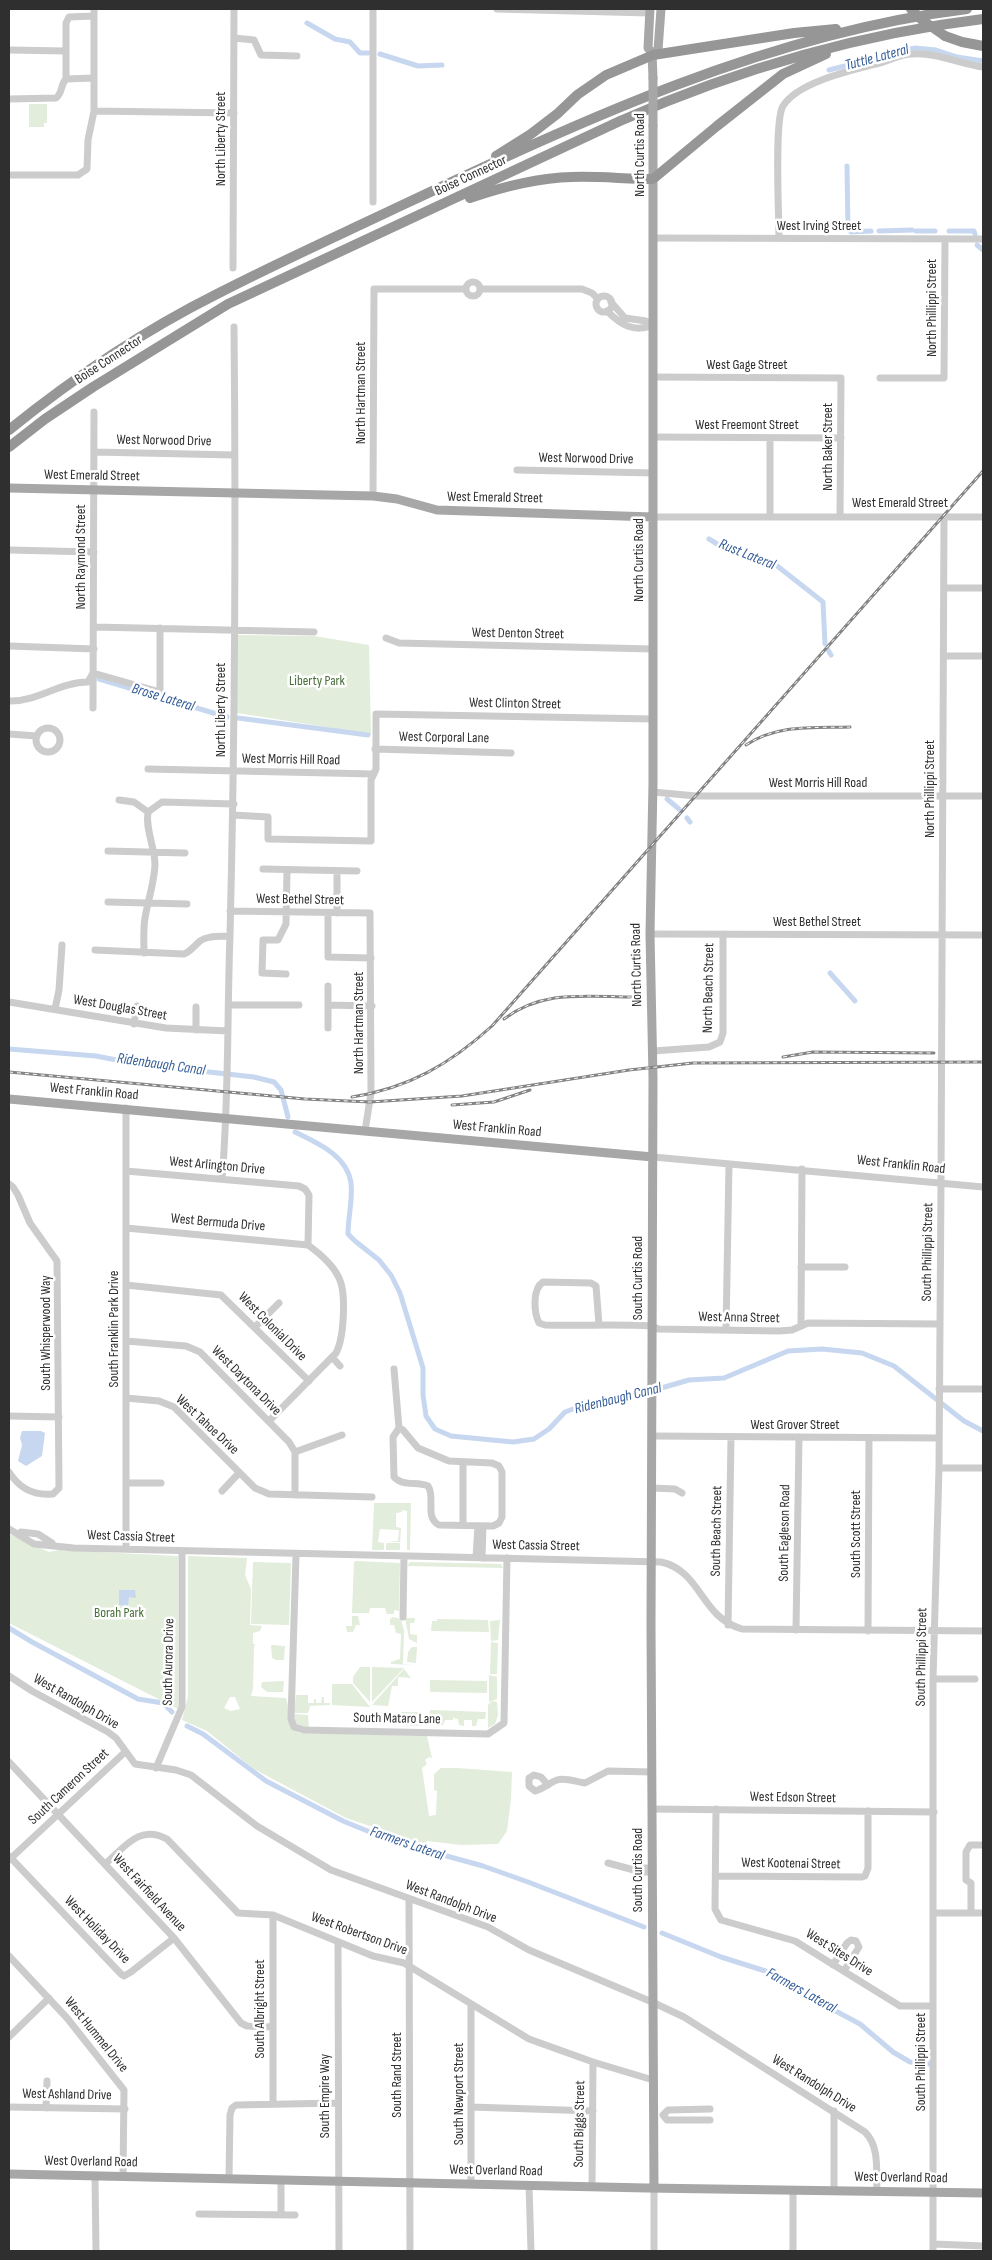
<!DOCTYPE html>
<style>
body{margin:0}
#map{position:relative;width:992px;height:2260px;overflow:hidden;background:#fff;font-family:"Sofia Sans Condensed",sans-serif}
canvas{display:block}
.frame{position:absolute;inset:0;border:10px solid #2f2f2f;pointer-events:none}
</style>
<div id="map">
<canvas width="992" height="2260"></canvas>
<div class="frame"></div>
</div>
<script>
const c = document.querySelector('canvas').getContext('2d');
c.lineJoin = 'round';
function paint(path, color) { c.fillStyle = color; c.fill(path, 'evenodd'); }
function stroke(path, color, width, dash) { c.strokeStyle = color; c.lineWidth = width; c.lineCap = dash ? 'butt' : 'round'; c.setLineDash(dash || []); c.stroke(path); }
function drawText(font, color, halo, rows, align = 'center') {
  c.font = font + ' "Sofia Sans Condensed",sans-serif'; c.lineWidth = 5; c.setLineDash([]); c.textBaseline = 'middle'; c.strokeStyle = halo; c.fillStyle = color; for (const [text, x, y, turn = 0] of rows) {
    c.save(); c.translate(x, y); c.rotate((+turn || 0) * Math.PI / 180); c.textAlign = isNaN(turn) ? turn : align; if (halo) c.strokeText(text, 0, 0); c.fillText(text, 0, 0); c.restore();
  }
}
paint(new Path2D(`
 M29,104H47V123H44V127H29Z
 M236,635L314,636L369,645L371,734L237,713Z
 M374,1503H411L410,1550H407V1511L402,1510V1512L396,1513V1527L401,1528L400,1542H386L398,1541L399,1530L380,1529L378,1542L384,1543V1550H372Z
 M9,1534L49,1552L59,1550L178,1556V1709L9,1623Z
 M386,1543H400V1550H386Z
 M188,1556L247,1558L245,1575L251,1589L250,1625L262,1626L260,1631L253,1633V1644L256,1645L254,1646L253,1689L251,1696L286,1698L294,1730L301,1733L427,1736L432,1758L429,1757L425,1760L427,1764L422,1768L429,1816L436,1815L437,1791L434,1790V1774L441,1768H457L512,1772L511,1799L507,1831L498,1844L461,1845L427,1841V1845L346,1818L254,1769L207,1731L182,1720L188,1696ZM230,1697H235L240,1709L231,1711L224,1708Z
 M356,1561L400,1563L399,1611L394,1610V1614H387L385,1608H370L369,1613H352L354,1562Z
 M253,1562L291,1563L289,1625L251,1624Z
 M410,1562L501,1564L503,1568L407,1566Z
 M352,1616H358L360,1625H356L353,1632H347L346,1626H352Z
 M393,1617L401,1619L404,1631L403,1664L414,1665L391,1664V1662L400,1659L401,1634L396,1633L394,1625H390V1619Z
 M405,1618H415L414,1623H410V1634L417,1635V1643L409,1639Z
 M437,1619L488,1620L489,1632L431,1631L432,1621H437Z
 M500,1620L498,1640L491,1641L490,1621Z
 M491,1642L498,1643L497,1674H490Z
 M273,1645L285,1646L284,1660H276L272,1658L271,1645Z
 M412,1647H417L416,1663L407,1662L408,1652Z
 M360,1667H370V1702L353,1683V1677Z
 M372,1667L404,1668L372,1702Z
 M404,1669L411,1678L398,1677V1686H392L388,1706L372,1705Z
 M489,1675L497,1677V1699L489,1702Z
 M430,1680L487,1681V1693L430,1692Z
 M284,1681L283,1692H267L261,1687L262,1682Z
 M332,1684H352L370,1707L332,1705Z
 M296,1695H308V1703H314V1699H316V1703H321L322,1697H324V1703H330V1705L310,1706L308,1713H294Z
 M492,1701L497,1702L498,1715L495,1724L488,1728V1705Z
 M430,1710L486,1712L485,1719H478L476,1726H472V1720H464V1726L459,1725L458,1719L453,1718V1720H445L443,1725H440V1722L428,1725Z
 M400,1712H422V1726L399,1725Z
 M294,1714L308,1715L309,1728H301L295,1723Z`), '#e2eddc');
paint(new Path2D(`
 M22,1431H41L45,1433L42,1456L26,1466L18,1461L22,1445L20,1438Z
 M119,1590H135L136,1598L129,1597L128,1606L119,1605Z`), '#c6d7ef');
stroke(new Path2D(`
 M307,23L335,39L350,42L360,53H368
 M380,54L418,66L442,65
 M829,70L915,48L936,50L957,57L983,61
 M847,166L848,229L851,232L871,231
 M879,231L912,230
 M916,231H935
 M949,231H974L975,234
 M977,245L983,250
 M709,539L724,548L776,565L823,602L825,644
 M828,650L831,655
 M99,679L227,717
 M238,718L368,735
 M667,799L679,809
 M687,818L690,822
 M830,973L855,1001
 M9,1049L96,1056L137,1064L254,1077L274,1082L281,1090L288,1117
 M295,1132C317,1143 347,1155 351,1183C353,1199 348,1217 348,1234L355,1241L379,1260L391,1275L400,1293L423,1368V1395L426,1416L435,1429L451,1436L513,1442L534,1439L549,1429L565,1412L584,1405L637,1395L689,1380L724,1378L788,1351L822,1349L862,1353L894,1366L964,1421L983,1431
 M9,1628L32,1642L138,1699L163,1703L172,1712
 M187,1726L203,1734L266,1781L343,1821L392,1841L483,1866L528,1882L644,1927
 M662,1933L721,1957L778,1975L830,2008L860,2024L893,2052L910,2062L930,2064`), '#c6d7ef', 5);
stroke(new Path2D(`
 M497,9L649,13
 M234,38L254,40L261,55L297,56
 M9,50L66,51
 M66,79V23L69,17L94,16
 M9,99L56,98C63,93 60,85 66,79L94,78
 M94,111L234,113
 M9,175H78L87,169L88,140L94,111V9
 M373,202V9
 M654,238L983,239
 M779,238C779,215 774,120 783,106C798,81 857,69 883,62C892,59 903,54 912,54C936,52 960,64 983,67
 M233,268L234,9
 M466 289a7 7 0 1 1 14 0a7 7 0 1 1-14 0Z
 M480,289H582L592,293L598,299
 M596 304a8 8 0 1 1 16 0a8 8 0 1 1-16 0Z
 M611,302L625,318L646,321L653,325
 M607,311C621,325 634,333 653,325
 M653,377L841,378L840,517
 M880,378H944L945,239
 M653,437L841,438
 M94,452L234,455
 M517,470L653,473
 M373,496L374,289H465
 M770,516V438
 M653,517H983
 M9,550L94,552
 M944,588H983
 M94,627L314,632
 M386,638L399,643L652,649
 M9,646L94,649
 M944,656H983
 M9,701C37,702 59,682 88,682L93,673L160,692V628
 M93,708L94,412
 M36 740a12 12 0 1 1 24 0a12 12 0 1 1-24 0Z
 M9,734L37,736
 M375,749L511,753
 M148,769L374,774
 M653,792L696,796H983
 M119,800L134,802L148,812
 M233,815L268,817V839L371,841V780L376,769V714L653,719
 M108,851L185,853
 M263,869L357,871
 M108,902L187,904
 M230,911L370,913L371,1093L365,1131
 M328,913V957L371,958
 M337,913V871
 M650,934L983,935
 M95,950L184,954C191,951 194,946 200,941C208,935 220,937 230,936
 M144,953C144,942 143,929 145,918C148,900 154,884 155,865C155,847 145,829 148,812L162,802L234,804
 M286,974L262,973L263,940H278L286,924L287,870
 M328,986V1028
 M9,1002L166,1028L228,1031
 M229,1005H299
 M328,1005L372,1006
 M55,1009L59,990L62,945
 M134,1024L137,1006
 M196,1030V1007
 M653,1051L709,1047L720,1042L723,1033V934
 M653,1157L983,1187
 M126,1171L299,1186L305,1189L309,1195L308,1245C319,1253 332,1264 338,1276C347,1291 344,1338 336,1353L269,1421
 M222,1179C229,1098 227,1017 230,935C235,732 236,529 234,327
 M9,1184L13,1187L18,1195L30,1223L57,1261L59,1488L53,1494C33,1496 19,1488 9,1472
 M126,1228L308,1245
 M801,1267H845
 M126,1285L221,1295L309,1381
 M599,1325L596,1286L591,1283L543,1282C532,1289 534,1313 539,1323L545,1325C581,1326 616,1324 652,1326L658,1329L779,1331L792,1330L808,1323L939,1324
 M801,1325L802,1169
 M255,1327L279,1303
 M726,1330L729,1164
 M126,1341L186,1346L200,1352L289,1442L295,1452V1495
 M332,1357L340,1366
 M394,1369L399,1428L393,1437L394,1477C403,1487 417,1481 428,1486C436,1498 424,1517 439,1525L493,1526L499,1523L502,1517V1472L499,1466L492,1463L449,1461L418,1448L403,1430L399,1428
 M939,1389H983
 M126,1398L159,1401L174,1407L255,1488L269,1494L372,1497
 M9,1416L59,1417
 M652,1436L939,1438
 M295,1452L342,1435
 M939,1468H983
 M126,1483H161
 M652,1488L675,1489L682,1493
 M222,1491L239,1473
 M463,1525V1462
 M9,1529L34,1544L74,1548L661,1562C702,1571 700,1617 742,1629L983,1631
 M21,1532L38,1534L52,1543
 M126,1549V1108
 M296,1555L291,1719L294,1727L304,1730L488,1734L504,1723L507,1558
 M476,1557L478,1526
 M482,1558L483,1526
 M403,1617L404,1556
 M728,1625L731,1437
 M796,1630L799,1437
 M868,1631L869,1438
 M9,1676L32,1691L108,1732L116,1738L135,1764L176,1770L191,1775L257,1826L331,1870L488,1927L529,1950L652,2002L684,2017L865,2132C880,2147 876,2171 877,2191
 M933,1679H975
 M9,1762L174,1938L241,2023L247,2026L273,2027
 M156,1768L182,1707V1551
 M548,1785L541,1777L534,1775L529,1778V1786L535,1791C543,1789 549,1783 557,1780C566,1777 576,1782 585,1783L608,1771L652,1772
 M652,1809L934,1812
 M716,1809L715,1909L721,1920L795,1941L900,2006H933
 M9,1856L121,1974L124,1976L131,1972L174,1938
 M9,1860L125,1752
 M608,1863L634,1870
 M105,1864C125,1847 139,1824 167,1839L238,1913L273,1915L373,1956L404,1963L529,2039L593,2062L653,2080
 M652,1868H637L634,1870L637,1872H652
 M716,1876L862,1877L865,1876L868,1868V1811
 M409,1899L410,2251
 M934,1913H983
 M971,1913V1883L966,1880V1852L970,1845H983
 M338,1942L339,2251
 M9,1956L67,2018L124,2090L123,2176
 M833,1965L847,1943L851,1940L856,1941L859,1947L844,1971
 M471,2004V2184
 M9,2037L49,1998
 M273,2103V1915
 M9,2107L125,2109
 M471,2107L593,2111
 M46,2108L47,2081
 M710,2109L668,2110L663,2115L667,2120H710
 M834,2111V2190
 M95,2176L96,2251
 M229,2179L230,2115L232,2108L236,2105L338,2103
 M529,2185L531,2251
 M592,2187L593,2062
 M199,2214L295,2215
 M281,2215V2180
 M934,2244L983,2246
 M654,2251V2188
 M793,2251V2190
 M933,2251V1679L939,1468L941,1183L944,517`), '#ccc', 7);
stroke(new Path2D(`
 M650,9L648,48L652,53L653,78
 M652,53L658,50L661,9
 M653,126V783L650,934L653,1077L651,1625L654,2188
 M9,488L373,496L397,499L437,510L653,517
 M9,1099L653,1157
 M9,2174L647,2188L983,2193`), '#a7a7a7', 9);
stroke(new Path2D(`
 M945,36L962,42L983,46
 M496,156L531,134L557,114L577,95L606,75L653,55L794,33L836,29
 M470,198C502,187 537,178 572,177C599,176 626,179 653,179L717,126L783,74L826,54
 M9,430C72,379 145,330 217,294C275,264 335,237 394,209C577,123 764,34 967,9
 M9,447L45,419L93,387L228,304L620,121C736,70 857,34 983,19`), '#969696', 10);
const rail = new Path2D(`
 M746,745C778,724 814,728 850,727
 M504,1019C544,989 586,997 634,997
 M783,1057L813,1052L934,1053
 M9,1072L305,1099L370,1102L462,1096L629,1070L693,1063L983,1062
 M352,1097C409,1088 450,1064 492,1026L983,471
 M452,1105L494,1102L530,1090`);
stroke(rail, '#848484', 3);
stroke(rail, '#fff', 1, [4]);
stroke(new Path2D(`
 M653,126V78`), '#a7a7a7', 9);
stroke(new Path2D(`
 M911,9L922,20L945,36`), '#969696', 10);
drawText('14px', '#2f2f2f', '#fff', [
 ["North Liberty Street",221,139,-90],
 ["North Curtis Road",640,155,-90],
 ["Boise Connector",471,176,-25],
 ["West Irving Street",819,226],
 ["North Phillippi Street",932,308,-90],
 ["Boise Connector",109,360,-33],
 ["West Gage Street",747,365],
 ["North Hartman Street",361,393,-90],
 ["West Freemont Street",747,425],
 ["West Norwood Drive",164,441,1],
 ["North Baker Street",828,447,-90],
 ["West Norwood Drive",586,459,1],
 ["West Emerald Street",92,476,1],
 ["West Emerald Street",495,498,1],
 ["West Emerald Street",900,503],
 ["North Raymond Street",81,557,-90],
 ["North Curtis Road",639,560,-90],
 ["West Denton Street",518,634,1],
 ["West Clinton Street",515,704,1],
 ["North Liberty Street",221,710,-90],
 ["West Corporal Lane",444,738,1],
 ["West Morris Hill Road",291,760,1],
 ["West Morris Hill Road",818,783],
 ["North Phillippi Street",930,789,-90],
 ["West Bethel Street",300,900,1],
 ["West Bethel Street",817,922],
 ["North Curtis Road",637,965,-91],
 ["North Beach Street",709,988,-89],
 ["West Douglas Street",120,1008,10],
 ["North Hartman Street",359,1023,-90],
 ["West Franklin Road",94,1092,5],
 ["West Franklin Road",497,1129,5],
 ["West Franklin Road",901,1165,6],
 ["West Arlington Drive",217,1166,5],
 ["West Bermuda Drive",218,1223,5],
 ["South Phillippi Street",928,1252,-89],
 ["South Curtis Road",638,1278,-90],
 ["West Anna Street",739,1318,1],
 ["West Colonial Drive",272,1327,45],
 ["South Franklin Park Drive",114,1329,-90],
 ["South Whisperwood Way",46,1333,-90],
 ["West Daytona Drive",246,1381,45],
 ["West Tahoe Drive",207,1425,43],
 ["West Grover Street",795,1425],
 ["South Beach Street",717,1531,-89],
 ["South Eagleson Road",785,1533,-89],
 ["South Scott Street",856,1534,-90],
 ["West Cassia Street",131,1537,2],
 ["West Cassia Street",536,1546,1],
 ["South Phillippi Street",922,1657,-89],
 ["South Aurora Drive",169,1662,-89],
 ["West Randolph Drive",76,1702,30],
 ["South Mataro Lane",397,1719,1],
 ["South Cameron Street",69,1787,-43],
 ["West Edson Street",793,1798,1],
 ["West Kootenai Street",791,1864,1],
 ["South Curtis Road",638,1870,-90],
 ["West Fairfield Avenue",149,1893,47],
 ["West Randolph Drive",451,1902,21],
 ["West Holiday Drive",97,1930,46],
 ["West Robertson Drive",359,1934,20],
 ["West Sites Drive",839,1953,32],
 ["South Albright Street",260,2009,-90],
 ["West Hummel Drive",96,2035,51],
 ["South Phillippi Street",921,2062,-90],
 ["South Rand Street",397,2075,-90],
 ["West Randolph Drive",814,2084,32],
 ["South Newport Street",459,2094,-90],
 ["West Ashland Drive",67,2095,1],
 ["South Empire Way",325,2096,-90],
 ["South Biggs Street",580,2124,-89],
 ["West Overland Road",91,2162,1],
 ["West Overland Road",496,2171,1],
 ["West Overland Road",901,2178,1]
]);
drawText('14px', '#476f38', '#fff', [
 ["Liberty Park",317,681],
 ["Borah Park",119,1613]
]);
drawText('italic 15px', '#365e98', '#fff', [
 ["Tuttle Lateral",877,58,-15],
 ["Rust Lateral",747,555,22],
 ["Brose Lateral",163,698,17],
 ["Ridenbaugh Canal",161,1065,8],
 ["Ridenbaugh Canal",618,1399,-14],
 ["Farmers Lateral",407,1844,19],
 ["Farmers Lateral",801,1991,29]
]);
</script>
